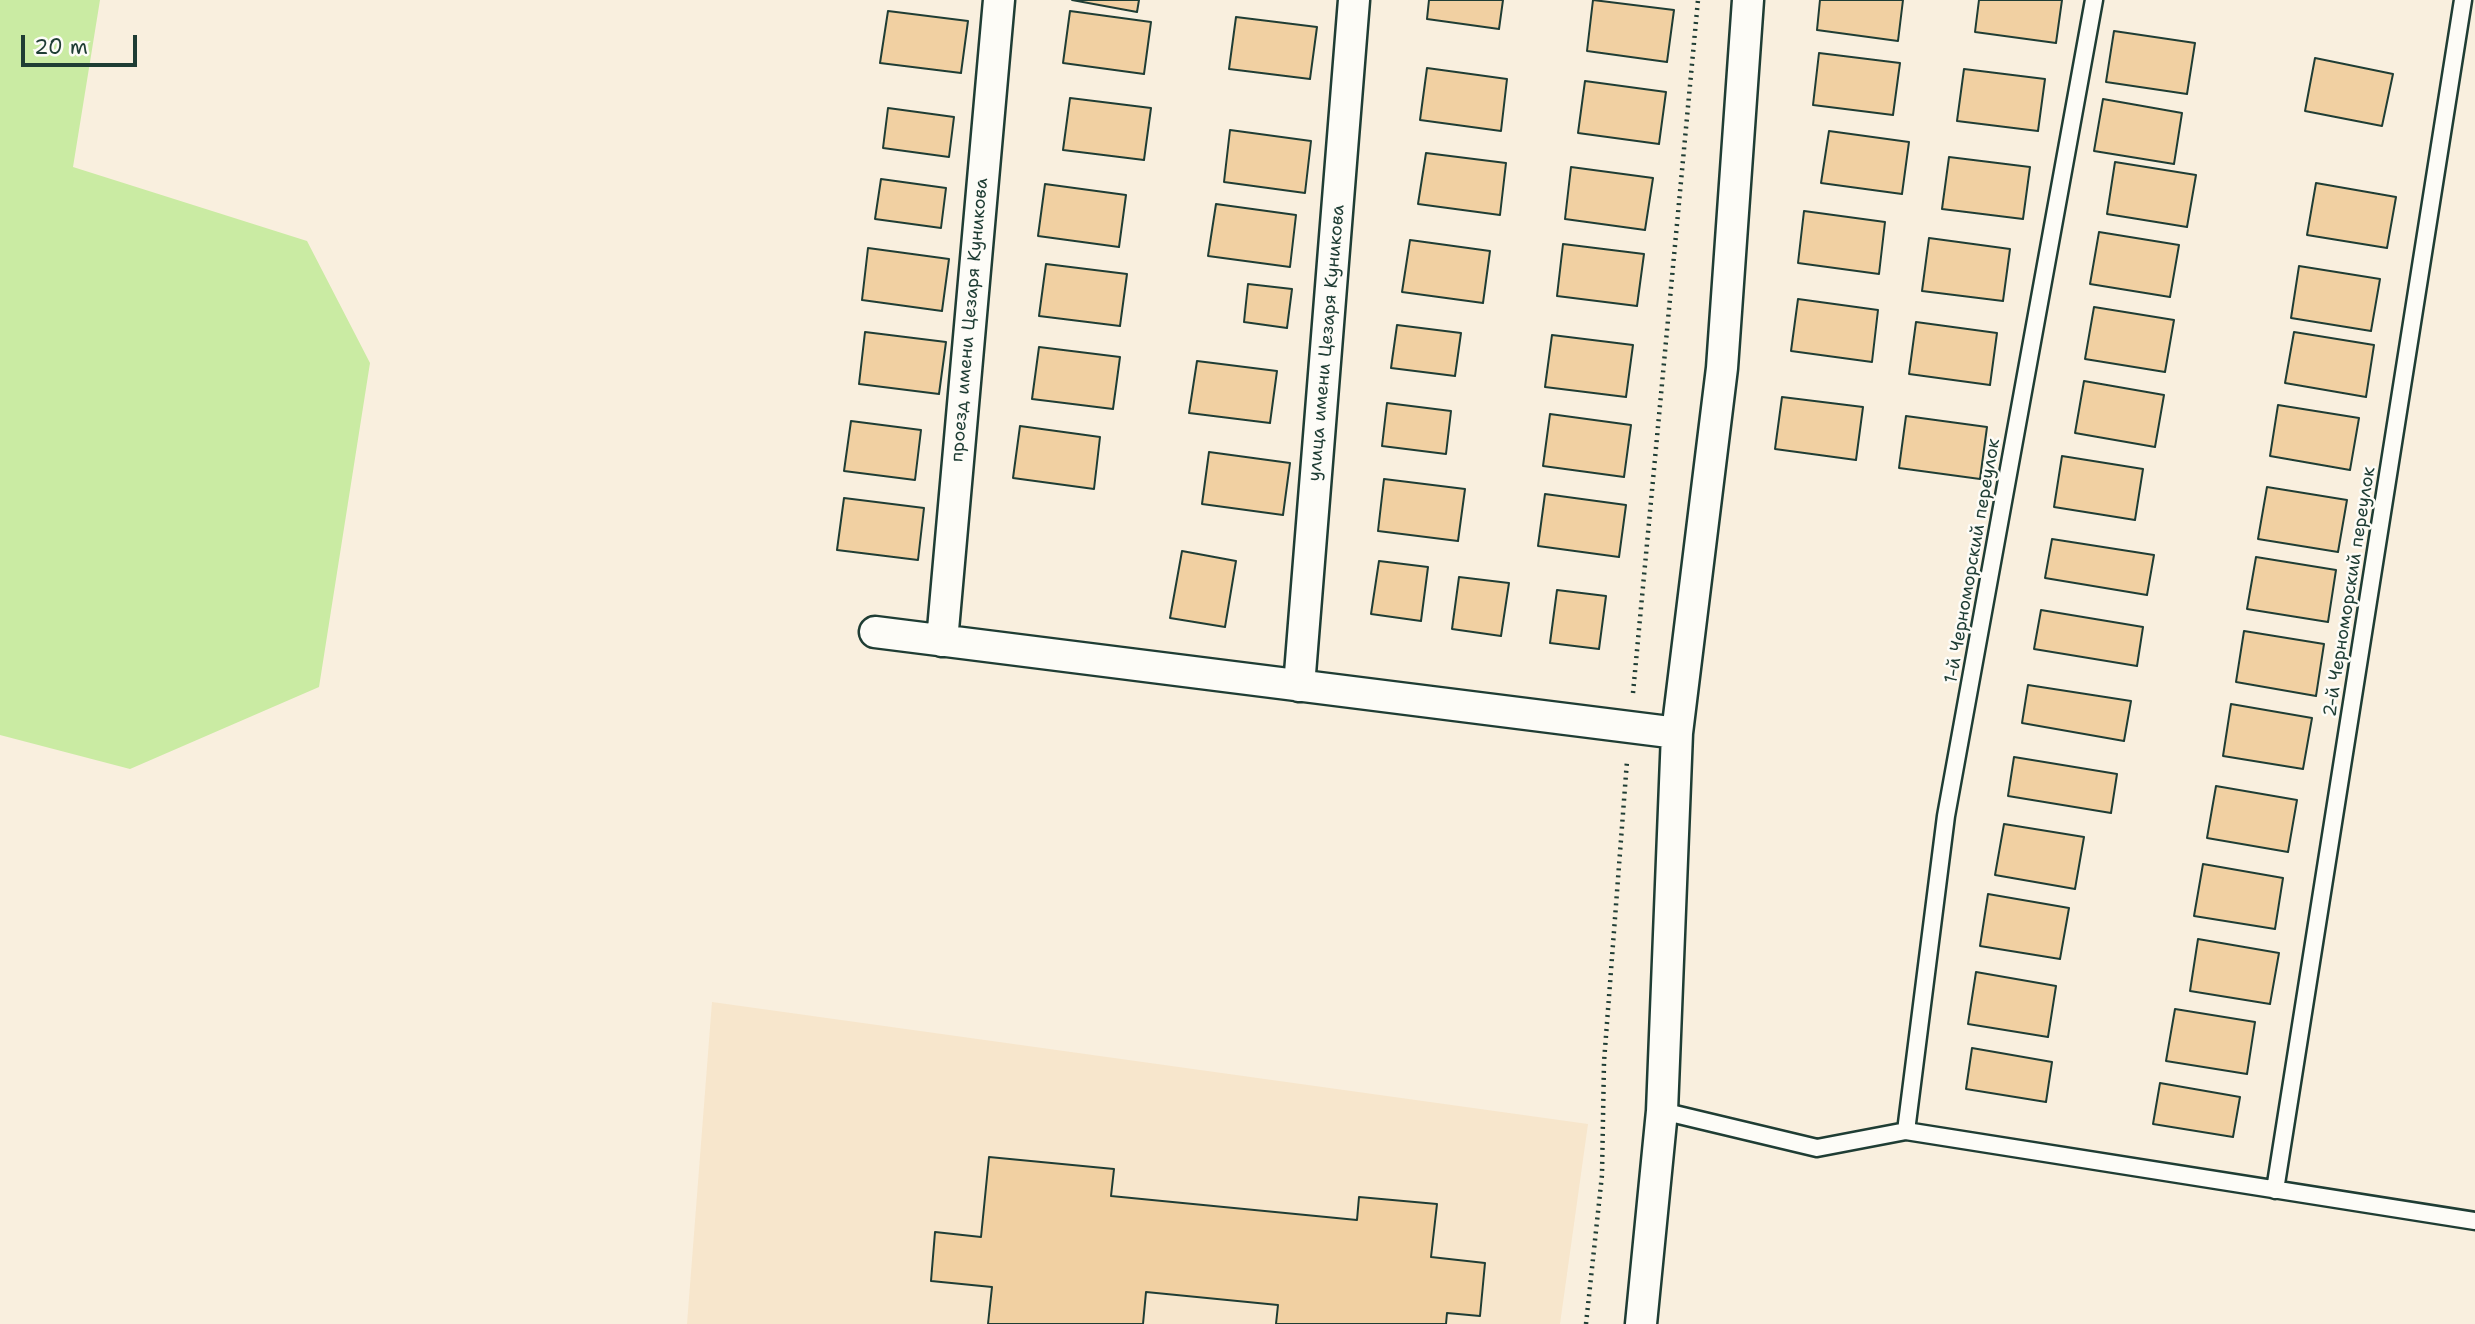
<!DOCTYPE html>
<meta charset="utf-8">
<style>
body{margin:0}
#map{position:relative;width:2475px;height:1324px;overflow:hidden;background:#f9efde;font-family:"Shantell Sans",sans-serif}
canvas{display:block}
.scale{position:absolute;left:21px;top:35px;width:116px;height:32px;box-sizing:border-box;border:4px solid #1f3d34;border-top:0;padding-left:9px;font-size:21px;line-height:24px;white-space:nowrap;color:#1f3d34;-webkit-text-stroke:5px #fdfcf7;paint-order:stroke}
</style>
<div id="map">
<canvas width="2475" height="1324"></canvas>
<div class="scale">20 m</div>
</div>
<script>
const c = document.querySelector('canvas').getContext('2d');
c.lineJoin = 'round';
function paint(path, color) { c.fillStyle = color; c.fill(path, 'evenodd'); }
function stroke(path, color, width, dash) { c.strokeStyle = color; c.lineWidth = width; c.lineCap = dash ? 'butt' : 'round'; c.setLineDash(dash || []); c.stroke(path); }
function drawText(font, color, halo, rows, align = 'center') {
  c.font = font + ' "Shantell Sans",sans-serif'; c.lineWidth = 5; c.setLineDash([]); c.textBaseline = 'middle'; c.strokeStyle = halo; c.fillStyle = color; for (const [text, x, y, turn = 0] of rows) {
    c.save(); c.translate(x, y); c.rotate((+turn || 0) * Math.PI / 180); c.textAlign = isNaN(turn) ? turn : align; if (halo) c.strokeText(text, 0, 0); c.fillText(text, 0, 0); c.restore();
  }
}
paint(new Path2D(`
 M712,1002L1588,1124L1560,1324H687Z`), '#f7e6cc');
paint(new Path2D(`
 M0,0H100L73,167L307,241L370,363L319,687L130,769L0,735Z`), '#caeba3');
const building = new Path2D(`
 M1072,0H1139L1137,12Z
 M1429,0H1503L1499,29L1427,19Z
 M1593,0L1674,10L1667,62L1587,51Z
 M1820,0H1903L1898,41L1817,30Z
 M1979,0H2062L2056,43L1975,32Z
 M888,11L968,21L961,73L880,63Z
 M1070,11L1151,22L1144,74L1063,63Z
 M1236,17L1317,27L1310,79L1229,69Z
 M2114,31L2195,43L2187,94L2106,82Z
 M1819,53L1900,63L1893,115L1813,105Z
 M2315,58L2393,74L2382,126L2305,111Z
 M1427,68L1507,79L1501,131L1420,120Z
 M1964,69L2045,79L2038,131L1957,121Z
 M1585,81L1666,92L1659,144L1578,133Z
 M1070,98L1151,108L1144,160L1063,150Z
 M2103,99L2182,113L2174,164L2094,151Z
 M888,108L954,117L949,157L883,148Z
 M1230,130L1311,141L1305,193L1224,182Z
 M1829,131L1909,142L1902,194L1821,183Z
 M1426,153L1506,163L1500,215L1418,204Z
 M1949,157L2030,167L2023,219L1942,209Z
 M2115,162L2196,175L2187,227L2107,214Z
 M1571,167L1653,178L1645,230L1565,219Z
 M881,179L946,188L941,228L875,219Z
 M2316,183L2396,197L2387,248L2307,235Z
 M1045,184L1126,195L1119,247L1038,236Z
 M1216,204L1296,215L1290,267L1208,256Z
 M1804,211L1885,222L1879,274L1798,263Z
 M2099,232L2179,245L2170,297L2090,284Z
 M1929,238L2010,249L2003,301L1922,291Z
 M1410,240L1490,251L1483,303L1402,292Z
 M1563,244L1644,254L1637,306L1557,296Z
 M868,248L949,259L942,311L862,300Z
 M1046,264L1127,274L1120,326L1039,316Z
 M2299,266L2380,279L2371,331L2291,318Z
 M1248,284L1292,289L1287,328L1244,322Z
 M1798,299L1878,310L1872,362L1791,351Z
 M2094,307L2174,320L2165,372L2085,359Z
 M1916,322L1997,333L1990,385L1909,374Z
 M1397,325L1461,333L1455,376L1391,368Z
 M865,332L946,342L939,394L859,384Z
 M2294,332L2374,345L2366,397L2285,383Z
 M1552,335L1633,345L1626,397L1545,387Z
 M1039,347L1120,357L1113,409L1032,399Z
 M1197,361L1277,371L1270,423L1189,413Z
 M2084,381L2164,395L2155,447L2075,433Z
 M1782,397L1863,407L1856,460L1775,449Z
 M1387,403L1451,411L1446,454L1382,446Z
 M2278,405L2359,418L2350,470L2270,456Z
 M1550,414L1631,425L1624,477L1543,466Z
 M1906,416L1987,427L1980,479L1899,468Z
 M851,421L921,430L915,480L844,471Z
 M1020,426L1100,437L1094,489L1013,478Z
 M1209,452L1290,463L1283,515L1202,504Z
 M2062,456L2143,469L2135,520L2054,507Z
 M1384,479L1465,489L1458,541L1378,531Z
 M2267,487L2347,500L2338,552L2258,539Z
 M1545,494L1626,505L1619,557L1538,546Z
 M844,498L924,508L918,560L837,550Z
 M2052,539L2154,555L2147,595L2045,578Z
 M1182,551L1236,561L1225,627L1170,618Z
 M2256,557L2336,570L2328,622L2247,609Z
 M1379,561L1428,567L1421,621L1371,614Z
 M1459,577L1509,583L1501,636L1452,629Z
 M1557,590L1606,596L1599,649L1550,643Z
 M2041,610L2143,627L2137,666L2034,649Z
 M2244,631L2324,644L2316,696L2236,682Z
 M2028,685L2131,701L2124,741L2022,723Z
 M2231,704L2312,718L2303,769L2223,756Z
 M2014,757L2117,774L2111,813L2008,796Z
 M2216,786L2297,800L2288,852L2207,838Z
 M2004,824L2084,837L2075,889L1995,875Z
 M2203,864L2283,878L2275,929L2194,916Z
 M1988,894L2069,908L2060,959L1980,946Z
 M2198,939L2279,953L2270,1004L2190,991Z
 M1976,972L2056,986L2048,1037L1968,1024Z
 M2175,1009L2255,1022L2247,1074L2166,1061Z
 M1972,1048L2052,1062L2046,1102L1966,1089Z
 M2160,1083L2240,1097L2233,1137L2153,1124Z
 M989,1157L1114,1169L1111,1196L1357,1220L1359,1197L1437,1204L1431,1257L1485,1263L1480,1316L1447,1313L1446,1324H1276L1278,1305L1146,1292L1143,1324H988L992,1287L931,1281L935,1232L981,1237Z`);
paint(building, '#f1d0a2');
stroke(building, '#1f3d34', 2);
const lane = new Path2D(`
 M1662,1111L1817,1148L1906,1131L2475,1221
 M1906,1131L1946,816L2094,0
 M2275,1190L2463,0`);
const street = new Path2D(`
 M875,632L1677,733
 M942,641L999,0
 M1299,686L1354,0
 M1641,1324L1662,1111L1677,733L1722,368L1748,0`);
stroke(lane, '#1f3d34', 21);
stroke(street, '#1f3d34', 35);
stroke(new Path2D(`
 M1633,693L1698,0
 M1586,1324L1602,1175L1604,1062L1627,761`), '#1f3d34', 4.5, [2, 5]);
stroke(lane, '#fdfcf7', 16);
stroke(street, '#fdfcf7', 30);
drawText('18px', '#1f3d34', '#fdfcf7', [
 ["проезд имени Цезаря Куникова",970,320,-85],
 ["улица имени Цезаря Куникова",1327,343,-85],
 ["1-й Черноморский переулок",1973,561,-80],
 ["2-й Черноморский переулок",2350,592,-81]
]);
</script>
